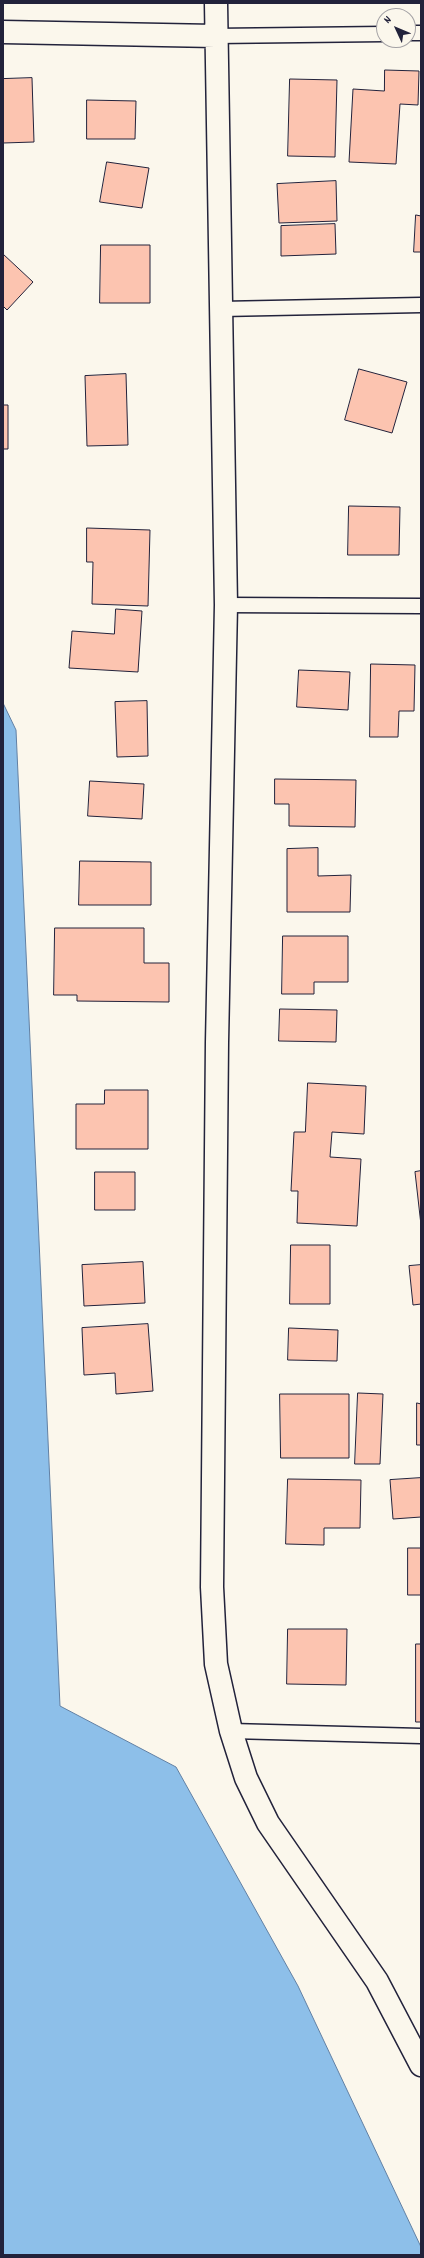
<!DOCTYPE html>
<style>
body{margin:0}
#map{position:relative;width:424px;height:2258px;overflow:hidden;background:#fbf7ec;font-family:Dekko,sans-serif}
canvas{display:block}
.frame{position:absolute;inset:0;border:4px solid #22223b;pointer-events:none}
.north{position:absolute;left:376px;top:8px;width:40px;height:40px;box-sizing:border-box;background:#fbf7ec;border:1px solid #a4a2a5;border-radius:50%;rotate:314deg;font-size:11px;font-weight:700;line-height:16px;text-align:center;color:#22223b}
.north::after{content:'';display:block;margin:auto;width:14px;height:18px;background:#22223b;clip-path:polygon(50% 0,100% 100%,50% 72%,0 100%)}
</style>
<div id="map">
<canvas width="424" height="2258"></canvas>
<div class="frame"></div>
<div class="north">N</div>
</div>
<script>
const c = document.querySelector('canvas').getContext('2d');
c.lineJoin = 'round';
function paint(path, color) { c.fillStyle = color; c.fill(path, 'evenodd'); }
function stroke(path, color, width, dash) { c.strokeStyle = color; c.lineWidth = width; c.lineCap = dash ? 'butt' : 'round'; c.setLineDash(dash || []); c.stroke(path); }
const water = new Path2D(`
 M3,703L16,730L60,1706L176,1767L298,1986L421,2247V2255H3Z`);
paint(water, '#8dbfe9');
stroke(water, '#6280a3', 1);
const building = new Path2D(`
 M385,70L419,71L418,105L400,104L396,164L349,162L353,89L384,91Z
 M32,78L34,142L3,143V79Z
 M290,79L337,80L335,157L288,156Z
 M87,100L136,101L135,139H87Z
 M107,162L149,168L142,208L100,202Z
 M336,181L337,221L279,223L277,184Z
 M416,215L421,216V252H414Z
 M335,224L336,254L281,256V226Z
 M101,245H150V303H100Z
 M3,254L33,282L7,310L3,306Z
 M359,369L407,382L392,433L345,420Z
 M126,374L128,445L87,446L85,376Z
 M3,405H8V449H3Z
 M349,506L400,507L399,555H348Z
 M87,528L150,530L148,606L92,604L93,562H87Z
 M116,609L142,611L138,672L69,668L72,631L114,634Z
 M371,664L415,665L414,711H399L398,737H370Z
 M299,670L350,672L348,710L297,707Z
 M147,701L148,756L117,757L115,702Z
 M275,779L356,780L355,827L289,826V804H275Z
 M90,781L144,784L142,819L88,816Z
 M318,848V876L351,875L350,912H287V849Z
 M80,861L151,862V905H79Z
 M55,928H144V963H169V1002L77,1001V995H54Z
 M283,936H348V982H314V994H282Z
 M280,1009L337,1010L336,1042L279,1041Z
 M308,1083L366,1086L364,1134L332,1132L330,1157L361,1159L357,1226L297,1223L298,1191H291L294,1132H305Z
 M105,1090H148V1149H76V1104H104Z
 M421,1171V1225L415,1172Z
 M95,1172H135V1210H95Z
 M291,1245H330V1304H290Z
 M143,1262L145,1303L84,1306L82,1265Z
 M421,1265V1304L413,1305L409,1266Z
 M148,1324L153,1391L116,1394L115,1373L84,1375L82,1328Z
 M289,1328L338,1330L337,1361L288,1360Z
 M358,1393L383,1394L380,1464H355Z
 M280,1394H349V1458H281Z
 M417,1403L421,1404V1445H417Z
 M421,1478V1517L393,1519L390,1480Z
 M288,1479L361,1480L360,1528H324V1545L286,1544Z
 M408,1548H421V1595H408Z
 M288,1629H347L346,1685L287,1684Z
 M416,1644H421V1722H416Z`);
paint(building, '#fcc4b0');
stroke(building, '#22223b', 1);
const lane = new Path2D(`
 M408,33H421
 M215,36L384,34
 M221,309L421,305
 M226,605L421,606
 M231,1731L421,1736`);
const street = new Path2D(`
 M216,3L226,605L217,1042L212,1587L216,1664L231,1731L246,1778L268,1823L377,1981L421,2065
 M3,32L215,36`);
stroke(lane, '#22223b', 17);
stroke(street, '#22223b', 25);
stroke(lane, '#fbf7ec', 14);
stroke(street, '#fbf7ec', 22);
</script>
